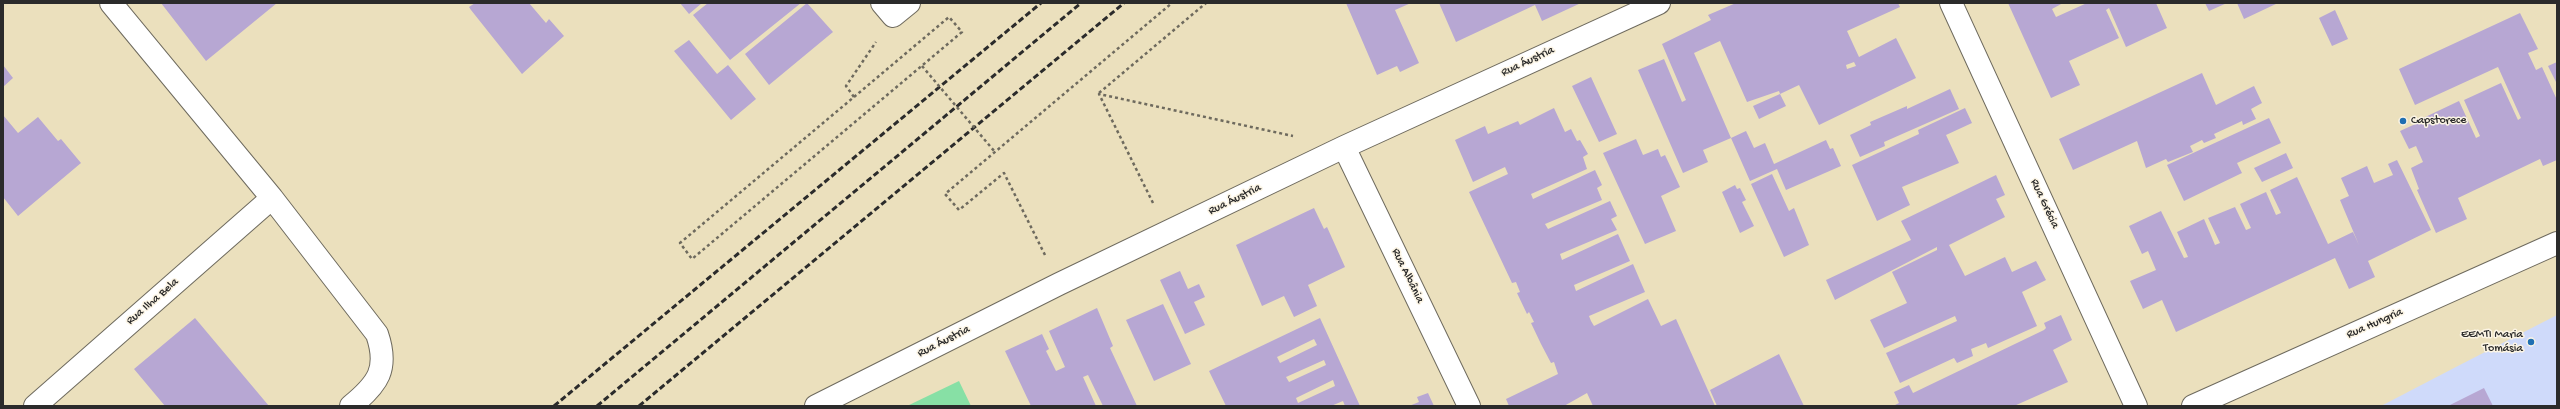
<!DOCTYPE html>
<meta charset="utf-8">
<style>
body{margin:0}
#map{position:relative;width:2560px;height:409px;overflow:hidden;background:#ebe0bd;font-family:"Gochi Hand",sans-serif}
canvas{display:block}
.frame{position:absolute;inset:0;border:4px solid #2b2b2b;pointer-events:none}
</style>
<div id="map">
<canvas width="2560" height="409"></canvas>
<div class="frame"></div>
</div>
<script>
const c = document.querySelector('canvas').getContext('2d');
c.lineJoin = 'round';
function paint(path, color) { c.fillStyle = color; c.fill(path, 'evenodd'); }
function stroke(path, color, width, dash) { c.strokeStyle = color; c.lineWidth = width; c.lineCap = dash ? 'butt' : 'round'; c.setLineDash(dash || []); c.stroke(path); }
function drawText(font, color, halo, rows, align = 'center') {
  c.font = font + ' "Gochi Hand",sans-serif'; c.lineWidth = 3; c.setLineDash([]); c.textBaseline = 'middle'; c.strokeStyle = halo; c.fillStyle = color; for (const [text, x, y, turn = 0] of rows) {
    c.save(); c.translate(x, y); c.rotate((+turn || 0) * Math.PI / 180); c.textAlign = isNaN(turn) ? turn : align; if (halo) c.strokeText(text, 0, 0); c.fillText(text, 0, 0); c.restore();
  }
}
paint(new Path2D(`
 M2557,315V406H2381L2454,368Z`), '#cfdafa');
paint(new Path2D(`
 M959,381L971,406H907Z`), '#87e0a5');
paint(new Path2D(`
 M161,3H277L206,61Z
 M475,3H529L546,23L549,19L564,36L522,74L471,10L469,7Z
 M680,3H702L689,14Z
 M708,3H801L730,60L693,15Z
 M807,3L833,32L769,85L745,54Z
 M1346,3H1411L1395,10L1419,63L1400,72L1397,66L1377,75Z
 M1439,3H1581L1542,21L1535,5L1456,42Z
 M1736,3H1898L1900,7L1847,31L1859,57L1896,38L1916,78L1819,125L1799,85L1780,94L1786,106L1759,119L1753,106L1780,94L1779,91L1747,102L1720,41L1694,53L1731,138L1703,150L1708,162L1683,173L1638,70L1664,59L1682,102L1686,100L1662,44L1711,20L1708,15ZM1854,62L1856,66L1847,69L1846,65Z
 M2008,3H2063L2052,9L2056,17L2087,3H2156L2167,28L2126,47L2109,8L2106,10L2119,38L2069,61L2080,85L2051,98Z
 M2205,3H2227L2209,11Z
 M2237,3H2278L2244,19Z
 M2335,10L2348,39L2332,46L2319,18Z
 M2520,13L2538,49L2528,53L2536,70L2542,67L2557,100V160L2543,166L2540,159L2458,198L2467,219L2436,233L2417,190L2419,189L2411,168L2423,162L2416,146L2409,149L2400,131L2422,121L2421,119L2459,101L2476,138L2480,136L2464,100L2501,83L2518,120L2521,118L2498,67L2415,105L2399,69Z
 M689,40L717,74L728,65L756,99L731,120L674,51Z
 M2557,62V84L2548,66Z
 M3,65L13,78L3,87Z
 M2202,73L2216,105L2254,86L2262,103L2251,109L2256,119L2243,125L2242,121L2214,134L2216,138L2204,143L2202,140L2190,146L2193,152L2168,162L2166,159L2146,168L2137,141L2073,170L2059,139Z
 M1591,77L1617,134L1599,142L1572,86Z
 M1950,89L1959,109L1884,142L1885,146L1860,157L1850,135L1871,125L1870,122L1907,106V109Z
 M1554,108L1565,132L1571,129L1577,141L1580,140L1588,154L1583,157L1587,169L1531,194L1533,199L1595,170L1602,185L1597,188L1602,200L1545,224L1548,229L1610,201L1617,216L1611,219L1617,230L1560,254L1562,260L1618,234L1630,261L1574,285L1576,291L1633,264L1645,292L1589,316L1591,321L1594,326L1648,299L1661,326L1676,319L1715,406H1593L1587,393L1564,406H1509L1506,399L1558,374L1554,362L1551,363L1541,344L1531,323L1534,322L1529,312L1527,314L1517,293L1520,292L1516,282L1512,283L1469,192L1508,174L1505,167L1473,182L1455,140L1485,126L1488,134L1518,121L1520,125Z
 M1965,108L1972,123L1946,135L1959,163L1902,187L1910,205L1877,221L1852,165L1919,134L1918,130Z
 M3,115L18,133L38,117L58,141L61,139L81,163L18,216L3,197Z
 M2269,118L2281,143L2237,163L2242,173L2184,201L2167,165Z
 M1746,131L1754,148L1765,143L1774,164L1826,140L1830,149L1833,148L1841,166L1786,190L1777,169L1750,181L1731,138Z
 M1636,139L1643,155L1658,149L1661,157L1665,155L1680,187L1661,196L1676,231L1645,244L1603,153Z
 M2286,153L2293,168L2262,182L2254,168Z
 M2397,160L2431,230L2368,261L2375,277L2349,289L2335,258L2176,332L2162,300L2143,309L2130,281L2156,270L2148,251L2142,254L2129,226L2161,211L2184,258L2188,257L2177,232L2204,219L2215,245L2220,243L2208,218L2235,207L2246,230L2251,228L2240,204L2266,192L2276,215L2281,213L2270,190L2297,177L2328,244L2353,232L2359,245L2340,200L2349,196L2341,178L2367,166L2374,183L2393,175L2388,164Z
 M1772,174L1789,211L1794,208L1809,245L1784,257L1751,184Z
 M1996,175L2005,195L1996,199L2005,217L1949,245L1965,276L2005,257L2012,272L2036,261L2046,280L2022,292L2037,326L1988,348L1986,343L1971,349L1973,356L1957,363L1954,358L1900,383L1886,353L1957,321L1955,316L1884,348L1870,320L1907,303L1892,272L1937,250V247L1835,300L1826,280L1911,240L1901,221Z
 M1735,185L1737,189L1740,188L1746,200L1742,202L1754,226L1740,233L1722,192Z
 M1314,208L1324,229L1327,227L1345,267L1308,285L1317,306L1294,317L1284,296L1262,306L1236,245Z
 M1180,271L1188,289L1199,284L1205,297L1194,302L1205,325L1185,334L1160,280Z
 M1163,304L1191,364L1154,381L1126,320Z
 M1097,308L1113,346L1110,348L1137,406H1103L1088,375L1083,377L1096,406H1031L1005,351L1042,334L1049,349L1046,351L1056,371L1065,367L1049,331Z
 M2061,315L2072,340L2053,350L2068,382L2014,406H1893L1899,403L1894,392L1909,385L1913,393L2044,330L2046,328L2044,323Z
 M195,318L269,406H165L134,369Z
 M1320,318L1360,406H1345L1343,401L1331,406H1226L1209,371ZM1314,339L1317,345L1280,363L1277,357ZM1324,360L1326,365L1289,382L1286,377ZM1333,380L1335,386L1298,403L1296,398Z
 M1779,354L1804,406H1717L1710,390Z
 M2484,388L2493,406H2448Z
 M1428,393L1434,406H1409L1419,402L1417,397Z`), '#b7a7d3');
const minor = new Path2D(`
 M111,3L272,198L377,334C389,369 378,384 351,406
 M882,3L893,16L909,3
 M1951,3L2136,406
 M1344,147L1469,406
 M35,406L272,198
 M816,406L1059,284L1344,147L1659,3
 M2193,406L2557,243`);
stroke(minor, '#6e6a5e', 24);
stroke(new Path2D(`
 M1099,93L1206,3
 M854,97L949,17L962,32L692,259L680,243L854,97L846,86L876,42
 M1153,203L1099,94L1293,136
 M1045,255L1004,173L959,210L945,194L1172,3`), '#6e6a5e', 2.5, [3, 3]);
stroke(minor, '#fff', 22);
stroke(new Path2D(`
 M554,406L1041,3
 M597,406L1081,3
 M639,406L1124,3`), '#2b2b2b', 3, [6, 3]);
stroke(new Path2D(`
 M922,66L995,152`), '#6e6a5e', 2.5, [3, 3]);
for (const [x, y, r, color] of [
 [2403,121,4,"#1f6fb2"],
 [2531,342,4,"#1f6fb2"]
]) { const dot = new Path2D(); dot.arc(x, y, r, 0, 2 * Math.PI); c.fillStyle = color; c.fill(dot); stroke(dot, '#fcf5e5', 1.5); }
drawText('12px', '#2b2b2b', '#fcf5e5', [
 ["Rua Áustria",1528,62,-25],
 ["Rua Áustria",1235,200,-26],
 ["Rua Grécia",2044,204,65],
 ["Rua Albânia",1407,276,64],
 ["Rua Ilha Bela",153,302,-41],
 ["Rua Hungria",2375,324,-24],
 ["Rua Áustria",944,342,-27]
]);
drawText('12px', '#2b2b2b', '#fcf5e5', [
 ["Capstorece",2411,121],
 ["EEMTI Maria",2523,335,"right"],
 ["Tomásia",2523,349,"right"]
], 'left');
</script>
